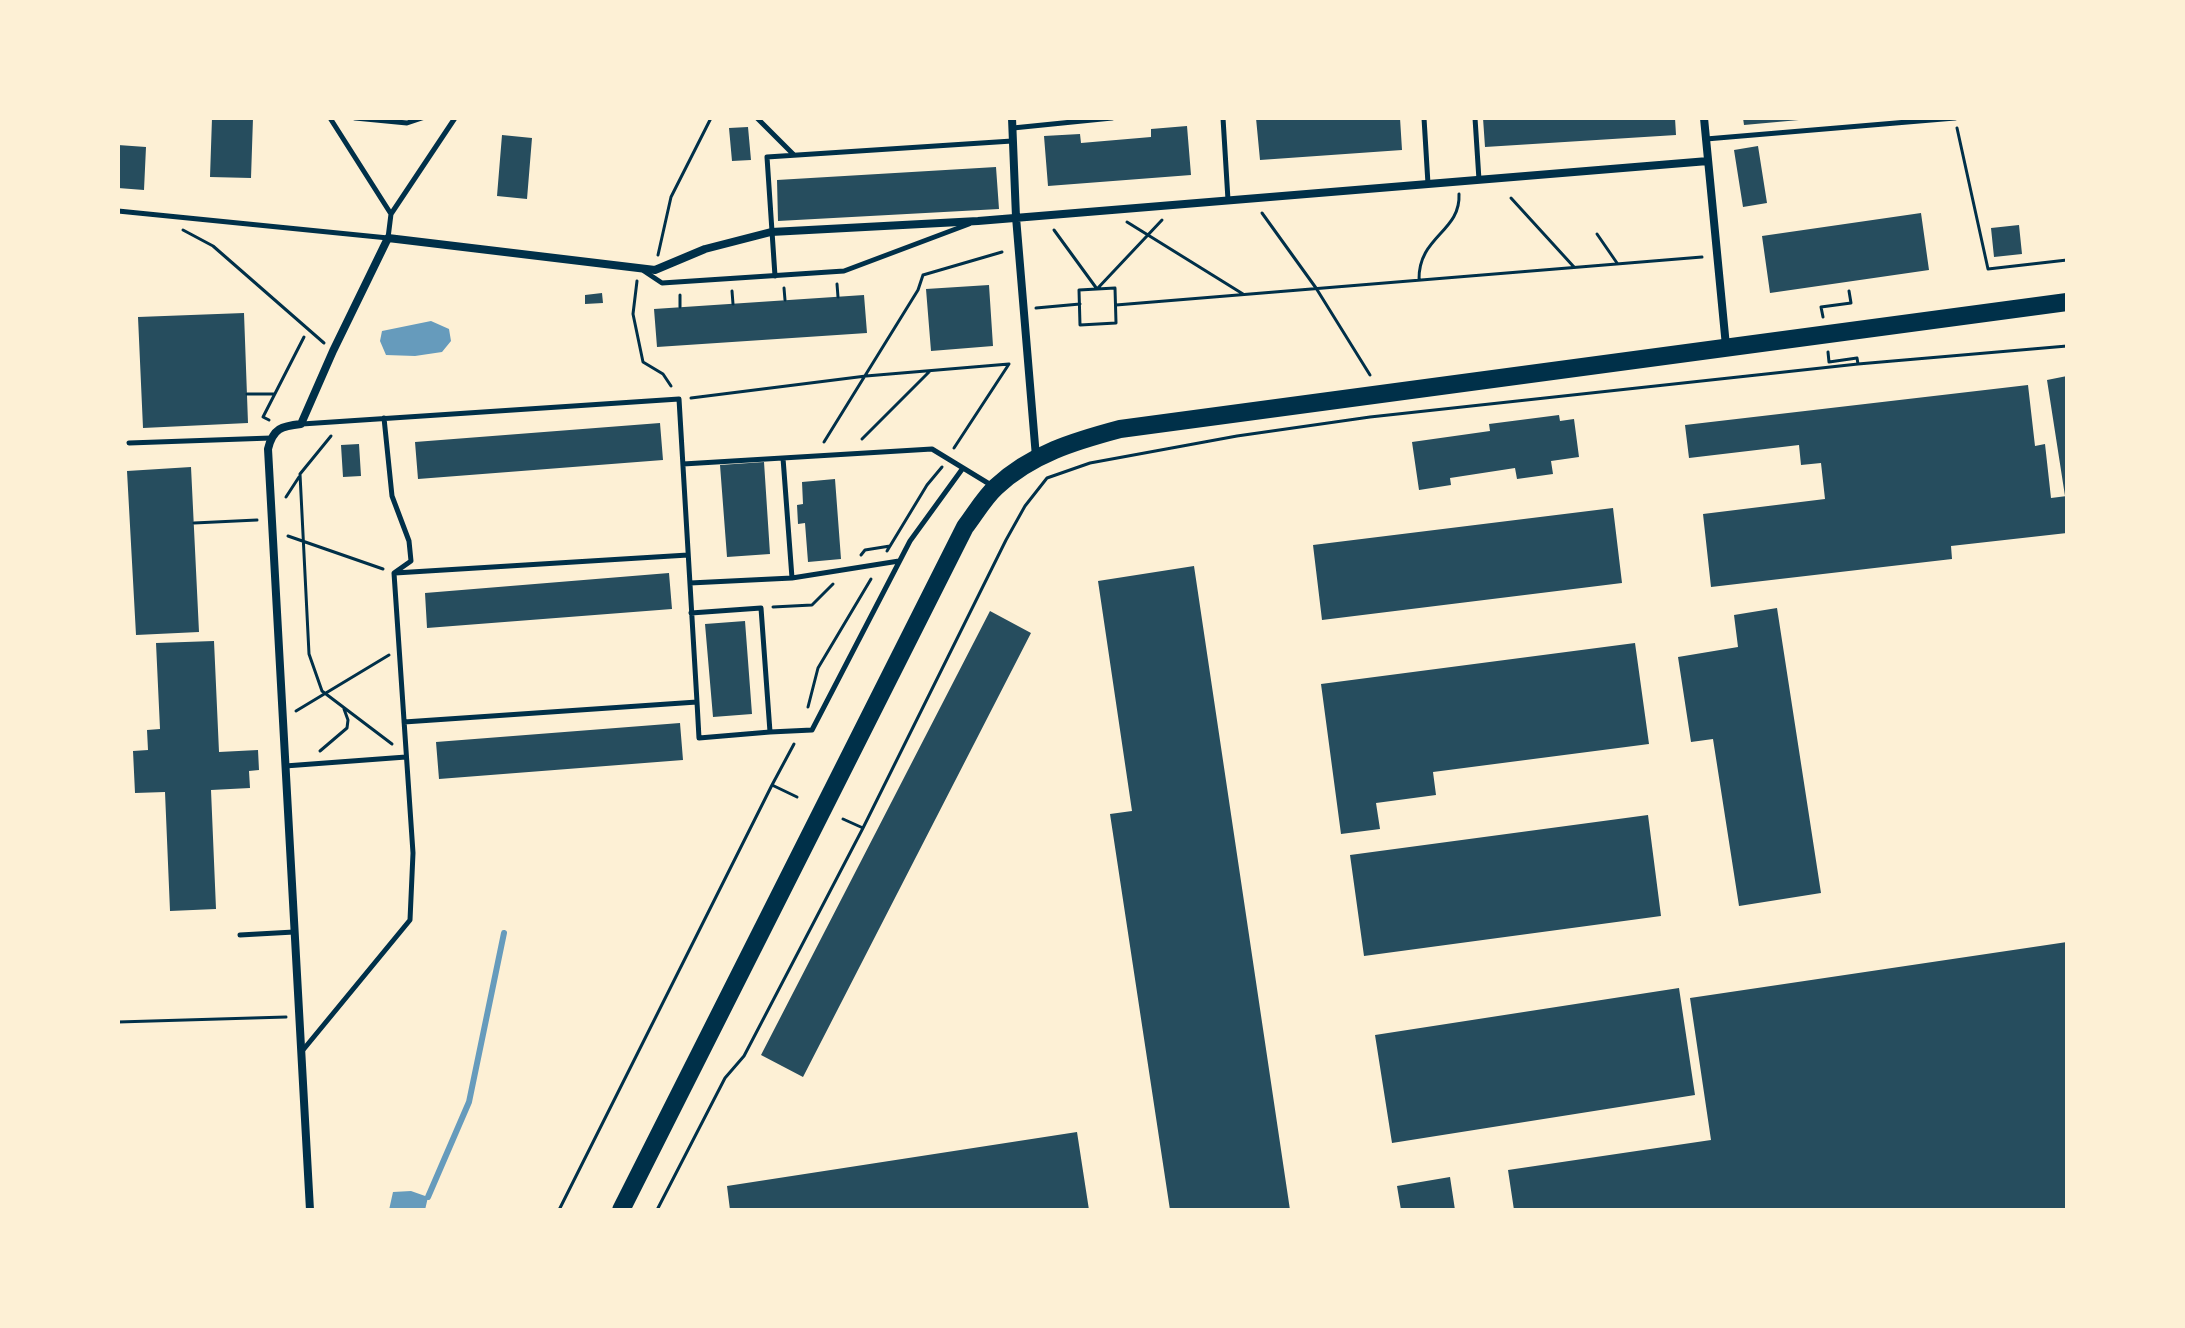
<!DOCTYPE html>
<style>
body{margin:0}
#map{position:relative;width:2185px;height:1328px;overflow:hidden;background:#fdf0d5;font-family:"DM Sans",sans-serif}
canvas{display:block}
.frame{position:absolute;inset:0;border:120px solid #fdf0d5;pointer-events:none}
</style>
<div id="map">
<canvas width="2185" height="1328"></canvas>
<div class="frame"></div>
</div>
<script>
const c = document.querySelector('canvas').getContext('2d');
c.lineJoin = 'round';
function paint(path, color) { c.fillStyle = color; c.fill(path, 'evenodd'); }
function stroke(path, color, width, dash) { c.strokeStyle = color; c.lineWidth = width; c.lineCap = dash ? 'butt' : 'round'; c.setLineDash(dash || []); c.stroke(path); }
paint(new Path2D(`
 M431,321L449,329L451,341L442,352L415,356L386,355L380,341L382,331Z
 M411,1191L428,1197L425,1210H389L393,1192Z`), '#669bbc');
stroke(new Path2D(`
 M428,1197L469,1102L504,933`), '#669bbc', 6);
paint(new Path2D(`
 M212,118H253L251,178L210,177Z
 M1256,118H1400L1402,150L1260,160Z
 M1483,118H1675L1676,135L1485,147Z
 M1743,118H1799V120L1744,125Z
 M1187,126L1191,175L1048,186L1044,136L1080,134L1081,143L1151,137V129Z
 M748,127L751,160L732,161L729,128Z
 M502,135L532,138L527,199L497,196Z
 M118,145L146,147L144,190L118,188Z
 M1758,146L1767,203L1743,207L1734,150Z
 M996,167L999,209L778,221L777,180Z
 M1921,213L1929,270L1770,293L1762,236Z
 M2019,225L2022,254L1994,257L1991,228Z
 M989,285L993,346L931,351L926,289Z
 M602,293L603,303L585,304V295Z
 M864,295L867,333L657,347L654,309Z
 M244,313L248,423L143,428L138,317Z
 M2067,376V496H2065L2047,380Z
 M2028,385L2035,446L2045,444L2051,498L2067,496V533L1951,546L1952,559L1711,587L1703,514L1825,499L1821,463L1801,465L1799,445L1689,458L1685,425Z
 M1559,415L1560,421L1574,419L1579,457L1551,461L1553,474L1517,479L1515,468L1450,478L1451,485L1419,490L1412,442L1490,431L1489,424Z
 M660,423L663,460L418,479L415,442Z
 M359,444L361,476L343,477L341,445Z
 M764,462L770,554L727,557L720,465Z
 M191,467L199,632L136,635L127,471Z
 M835,479L841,559L808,562L805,523L798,524L797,505L803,504L802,482Z
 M1613,508L1622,583L1322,620L1313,545Z
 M1194,566L1290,1210H1170L1110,814L1132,811L1098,581Z
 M669,573L672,609L427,628L425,593Z
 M1777,608L1821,893L1739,906L1713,739L1691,742L1678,657L1738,647L1734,615Z
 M990,611L1031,633L803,1077L761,1055Z
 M745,621L752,714L713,717L705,624Z
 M214,641L219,752L258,750L259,770L249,771L250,788L211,790L216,909L170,911L165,792L135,793L133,751L148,750L147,730L160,729L156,643Z
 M1635,643L1649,744L1433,772L1436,795L1376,803L1380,829L1341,834L1321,684Z
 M680,723L683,760L439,779L436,742Z
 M1648,815L1661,916L1364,956L1350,855Z
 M2067,942V1210H1514L1508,1170L1711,1140L1690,998Z
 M1679,988L1695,1095L1392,1143L1375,1035Z
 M1077,1132L1089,1210H730L727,1186Z
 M1450,1177L1455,1210H1401L1397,1186Z`), '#264d5e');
stroke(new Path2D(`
 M1957,128L1988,269L2067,260
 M1511,198L1574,267
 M1262,213L1316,288L1370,375
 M1127,222L1243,294
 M183,230L213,246L324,343
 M1054,230L1097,289L1162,220
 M1597,234L1617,263
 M658,255L671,197L711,118
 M1419,280C1418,236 1461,232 1459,194
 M637,281L633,314L643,362L663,374L671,386
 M837,284L838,297
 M784,288L785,300
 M1115,288L1116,323L1080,325L1079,290Z
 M732,291L733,304
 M680,295V307
 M1116,305L1702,257
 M1036,308L1080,304
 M1823,317L1821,307L1851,303L1849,291
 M1828,352L1829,362L1857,358L1858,364
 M247,394H274
 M691,398L866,376L1009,364
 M269,420L263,417L304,337
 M331,436L300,474L309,654L322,691L392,744
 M862,439L930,371
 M824,442L918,290L923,275L1002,252
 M954,448L1009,364
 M286,497L299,477
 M194,523L257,520
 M288,536L383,569
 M887,551L927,485L942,467
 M861,555L865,550L890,546
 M773,607L812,605L833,584
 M808,707L818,668L871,579
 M296,711L389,655
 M320,751L347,728L348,720L344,709
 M772,785L797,797
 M843,819L863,828
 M118,1022L286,1017
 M559,1210L772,785L794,744
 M657,1210L725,1078L744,1056L863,828L1006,540L1025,506L1047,478L1090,463L1237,436L1370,417L1858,364L2067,346`), '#003049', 3);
stroke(new Path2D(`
 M330,118L391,214
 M355,118L407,123L422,118
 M757,118L794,155
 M1223,118L1228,200
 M1424,118L1428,184
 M1475,118L1479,180
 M1013,128L1112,118
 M1706,139L1955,118
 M118,211L388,238L391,214L455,118
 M644,271L662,283L844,271L969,224
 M775,276L767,157L1012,141
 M302,424L679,399L697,702L699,738L770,732L761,608L691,613
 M129,443L271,438
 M783,458L792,578
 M683,464L932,449L991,485
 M395,573L688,555
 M690,583L792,578L899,561
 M404,722L697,702
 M770,732L812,730L910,541L963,468
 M285,766L406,757
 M240,935L294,932
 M303,1050L410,920L413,853L394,573L411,561L409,541L392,496L384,418`), '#003049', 5);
stroke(new Path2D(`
 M1012,118L1016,217L1036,457
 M1704,118L1726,346
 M310,1210L268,449C273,428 282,426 301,424L333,351L388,238L655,270L705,249L771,232L978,221L1708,161`), '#003049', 8);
stroke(new Path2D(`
 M621,1210L965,527C975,514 984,498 996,487C1031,454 1075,441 1120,429L2067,302`), '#003049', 18);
</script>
